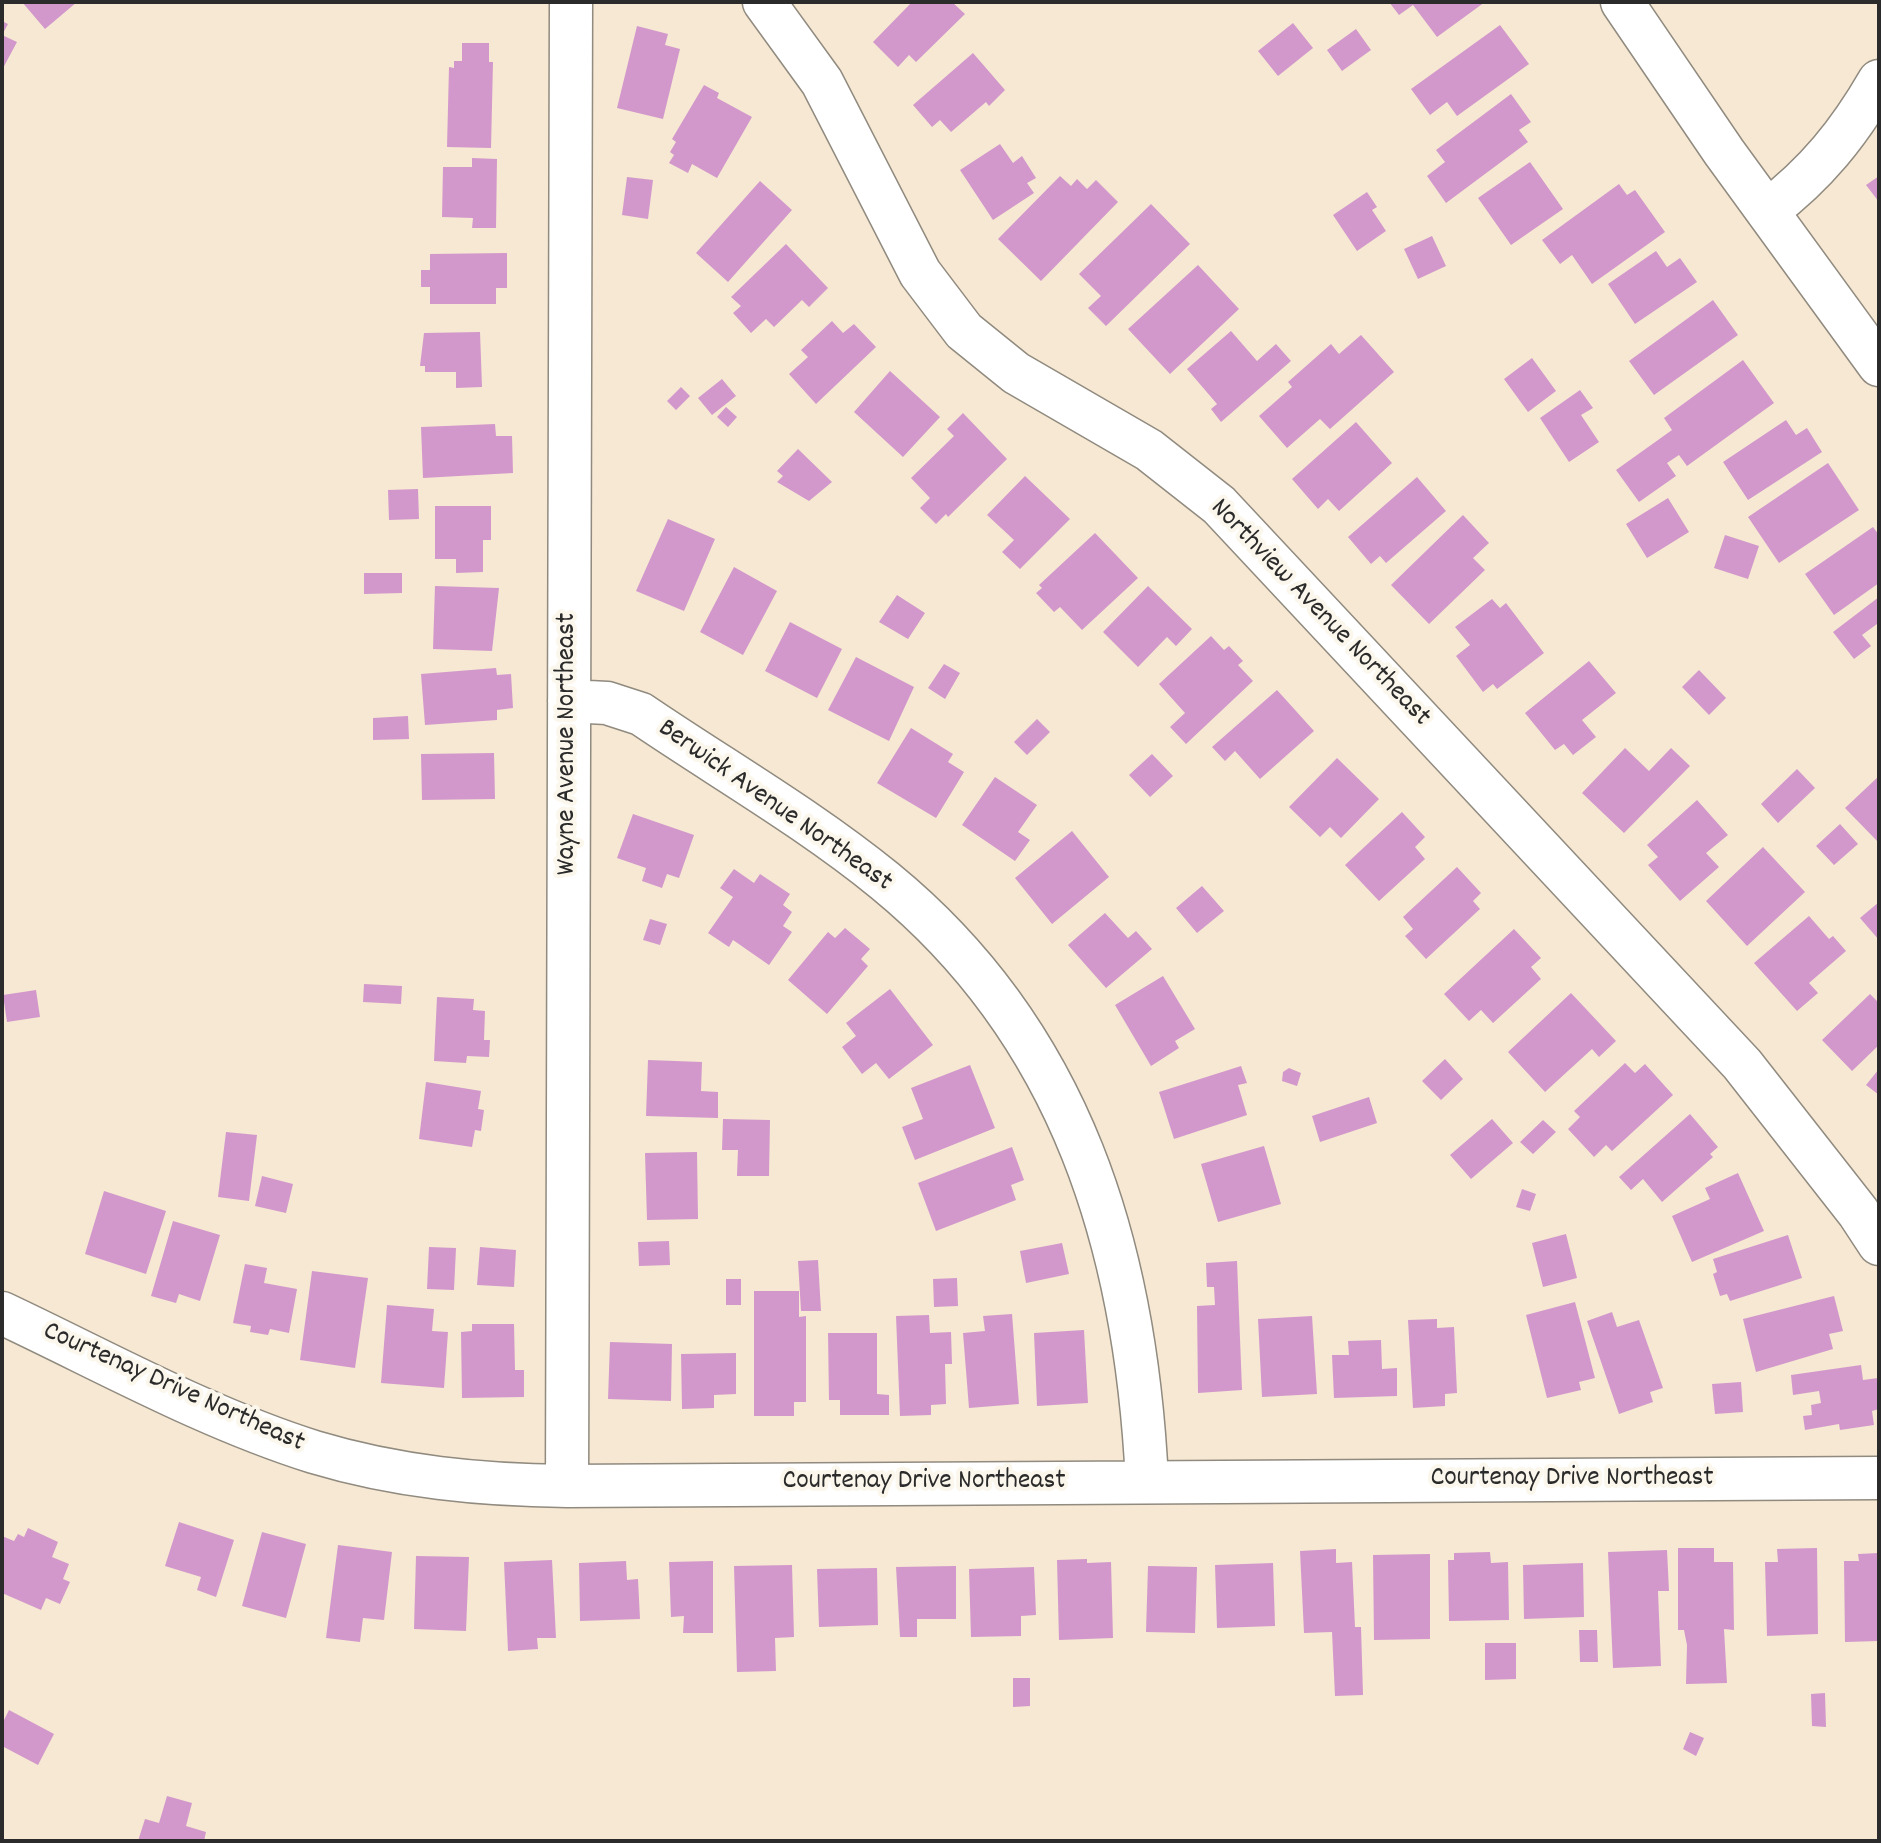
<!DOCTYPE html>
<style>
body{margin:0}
#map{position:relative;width:1881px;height:1843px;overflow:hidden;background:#f6e8d3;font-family:Dekko,sans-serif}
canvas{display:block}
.frame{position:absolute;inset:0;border:4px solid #2b2b2b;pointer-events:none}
</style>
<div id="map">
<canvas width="1881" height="1843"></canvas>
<div class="frame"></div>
</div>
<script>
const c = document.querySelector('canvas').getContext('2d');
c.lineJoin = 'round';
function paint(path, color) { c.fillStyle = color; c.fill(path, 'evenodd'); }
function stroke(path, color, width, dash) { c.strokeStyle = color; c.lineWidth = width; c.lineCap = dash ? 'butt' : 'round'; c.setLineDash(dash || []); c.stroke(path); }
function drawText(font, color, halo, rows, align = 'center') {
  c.font = font + ' Dekko,sans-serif'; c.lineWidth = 8; c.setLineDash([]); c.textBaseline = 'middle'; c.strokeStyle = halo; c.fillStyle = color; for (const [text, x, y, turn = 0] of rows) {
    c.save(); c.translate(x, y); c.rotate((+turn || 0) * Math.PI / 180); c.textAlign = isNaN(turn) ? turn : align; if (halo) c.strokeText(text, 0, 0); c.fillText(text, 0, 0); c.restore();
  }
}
paint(new Path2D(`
 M22,2H77L45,29Z
 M912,2H952L965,14L916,62L909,55L898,67L873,42Z
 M1389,2H1485L1437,37L1413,5L1399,15Z
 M2,21L8,24L2,35L17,42L2,70Z
 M1293,23L1313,48L1278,76L1258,51Z
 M1500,25L1529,64L1457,116L1447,102L1430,115L1411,89Z
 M637,26L668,34L665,45L680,49L663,119L617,108Z
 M1356,29L1371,50L1342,71L1327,50Z
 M462,43H489V62H493L491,148L447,147L449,67L454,68V61H462Z
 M973,53L1005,90L989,106L986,102L951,132L940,120L932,127L913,105Z
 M704,85L719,93L717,98L752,117L717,178L692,164L688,173L669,163L674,155L670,152L676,142L672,139Z
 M1511,94L1531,122L1519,130L1528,142L1446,203L1427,176L1445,162L1436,150Z
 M1000,144L1013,163L1022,156L1036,178L1027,183L1034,193L993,220L960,170Z
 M472,158L497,159L496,228H472L473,218L442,217L443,167H472Z
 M1530,162L1563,209L1511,245L1478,198Z
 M1060,176L1071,186L1077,179L1087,189L1096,180L1118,202L1041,281L998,239Z
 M1879,176V202L1866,185Z
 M627,177L653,180L648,219L622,215Z
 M760,181L792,210L728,282L696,253Z
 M1619,184L1627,195L1635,190L1665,232L1592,284L1572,255L1560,264L1542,240Z
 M1367,192L1377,207L1372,210L1386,231L1357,251L1333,215Z
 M1151,204L1190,244L1106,326L1088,308L1101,296L1079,274Z
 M1432,236L1446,266L1418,279L1404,249Z
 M786,244L828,288L809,307L802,300L774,327L766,319L751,333L733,313L741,306L731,297Z
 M1656,251L1667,267L1680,258L1697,282L1635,324L1608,284Z
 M507,253V288H496V304H430V287H421V270H430V254Z
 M1198,265L1239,309L1170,374L1128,329Z
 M1713,300L1738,335L1654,395L1629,361Z
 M832,321L843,333L854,324L876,347L816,404L789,374L808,357L801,350Z
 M1231,331L1257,361L1276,344L1291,361L1221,422L1211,409L1217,404L1187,369Z
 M480,332L482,387L456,388V372H425V366H420L424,333Z
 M1361,335L1394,372L1330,429L1320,419L1287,448L1259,416L1292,387L1288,382L1331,344L1339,354Z
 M1532,358L1556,391L1528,412L1504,379Z
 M1743,360L1774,403L1687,466L1679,455L1667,463L1676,476L1639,502L1616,470L1672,430L1664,418Z
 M890,371L940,417L903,457L854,412Z
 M722,379L736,396L712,415L698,398Z
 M681,387L690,396L676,410L667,401Z
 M1580,390L1593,408L1581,415L1599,442L1569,462L1540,418Z
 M726,407L737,417L728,427L717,417Z
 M963,413L1007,459L948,517L946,514L936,524L920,508L930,498L911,478L954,436L947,429Z
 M1786,420L1796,435L1807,428L1822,452L1748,500L1723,462Z
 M1356,422L1392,463L1339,511L1328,499L1318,509L1292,479Z
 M495,424L496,436H512L513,473L423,478L421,427Z
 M798,449L832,482L809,501L777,482L783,476L777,471Z
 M1828,463L1859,510L1779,563L1748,517Z
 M1025,476L1070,519L1020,569L1002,552L1014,540L987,515Z
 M1417,477L1446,511L1386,563L1380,556L1371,564L1348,537Z
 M418,489L419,519L389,520L388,490Z
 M1668,498L1689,532L1647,558L1626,524Z
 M435,506H491V540H483V572L456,573V559H435Z
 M1463,515L1489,543L1473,558L1485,570L1429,624L1391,585Z
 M668,519L715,539L684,611L636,591Z
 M1873,527L1879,535V583L1834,615L1805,574Z
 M1095,533L1138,578L1082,630L1060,607L1054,612L1036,593L1042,588L1039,585Z
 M1725,535L1759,546L1748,579L1714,568Z
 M734,567L777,591L743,655L700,632Z
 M364,573H402V593L364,594Z
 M435,586L499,588L492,651L433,649Z
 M1148,586L1192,629L1176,646L1167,637L1138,667L1103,632Z
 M897,595L925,613L908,639L879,622Z
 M1879,597V627L1877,624L1862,635L1871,646L1854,659L1833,632Z
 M1492,599L1500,608L1506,603L1544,653L1497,689L1493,684L1483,692L1456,656L1470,645L1455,627Z
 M790,622L842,649L817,698L765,671Z
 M1211,636L1224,650L1229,646L1243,661L1238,665L1253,681L1186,744L1170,727L1185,713L1159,684Z
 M856,657L914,687L889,741L828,710Z
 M1589,661L1616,693L1582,720L1596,737L1573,755L1564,744L1555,750L1525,713Z
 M944,664L960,673L945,699L928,688Z
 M496,668L497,675L511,674L513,708L497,710V720L425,725L421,674Z
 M1699,670L1726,698L1709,715L1682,687Z
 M1277,690L1314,731L1260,779L1235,751L1225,761L1212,747Z
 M408,716L409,739L373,740V718Z
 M1037,719L1050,732L1027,755L1014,742Z
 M911,728L953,754L948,762L964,772L936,818L877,783Z
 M1625,748L1649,771L1671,748L1690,766L1624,833L1582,793Z
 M494,753L495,799L422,800L421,754Z
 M1152,754L1173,776L1150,797L1129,775Z
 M1337,758L1379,799L1341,838L1330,827L1320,837L1289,807Z
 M1797,769L1815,788L1778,823L1761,804Z
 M1879,776V843L1845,808Z
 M995,777L1037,805L1018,832L1030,840L1015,861L962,825Z
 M1697,800L1728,835L1706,853L1719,867L1680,901L1648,865L1658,857L1647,845Z
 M1402,812L1425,837L1415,847L1425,859L1379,901L1345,865Z
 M633,814L694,835L679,878L667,874L662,888L642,881L646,868L617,858Z
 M1840,824L1858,844L1834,865L1816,846Z
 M1072,831L1109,877L1052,924L1015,878Z
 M1763,847L1805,892L1747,946L1706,901Z
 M1457,867L1481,893L1473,901L1480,909L1426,959L1405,936L1413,929L1403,917Z
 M734,869L754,883L760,874L790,894L783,905L792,912L783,926L792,932L769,965L733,940L729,947L708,933L733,897L720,888Z
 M1202,886L1224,911L1197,933L1176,908Z
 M1879,902V940L1860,918Z
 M1105,913L1128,938L1136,931L1152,949L1106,988L1068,945Z
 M1809,916L1829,939L1833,936L1846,951L1809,983L1818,993L1797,1011L1754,963Z
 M650,919L667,924L660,945L643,940Z
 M845,928L870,949L861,959L868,966L827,1014L788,980L828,932L835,938Z
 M1514,929L1541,958L1531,967L1541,979L1493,1023L1481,1010L1469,1021L1444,994Z
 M1163,976L1195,1029L1175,1041L1179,1048L1151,1066L1115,1005Z
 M364,984L402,986L401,1004L363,1002Z
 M890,989L933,1045L889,1079L876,1063L862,1074L842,1047L856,1036L846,1023Z
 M36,990L40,1017L7,1022L3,995Z
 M1571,993L1616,1041L1599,1057L1592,1049L1545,1092L1508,1052Z
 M1870,994L1879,1003V1045L1852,1071L1822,1040Z
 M437,997L474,999L473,1010L485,1011L484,1040H490L489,1057L467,1056L466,1063L434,1061Z
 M1445,1059L1463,1079L1441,1100L1422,1081Z
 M648,1060L702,1062L701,1091L718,1092V1118L646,1116Z
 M1625,1063L1635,1073L1645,1064L1673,1095L1612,1151L1606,1145L1594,1157L1568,1129L1580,1117L1574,1111Z
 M970,1065L995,1128L915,1160L902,1127L923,1119L911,1088Z
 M1241,1066L1247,1083L1238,1085L1247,1115L1174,1139L1159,1092Z
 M1289,1068L1301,1073L1297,1086L1282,1081L1283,1072Z
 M1879,1069V1095L1866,1085Z
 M426,1082L481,1091L478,1109L484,1110L481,1131L475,1130L472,1147L419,1139Z
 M1369,1097L1377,1123L1320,1142L1312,1116Z
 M1690,1114L1718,1147L1710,1154L1713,1157L1662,1202L1643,1179L1631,1190L1619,1177Z
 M723,1119L770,1120L769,1176H737L738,1150H722Z
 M1492,1119L1513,1143L1471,1179L1450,1155Z
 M1543,1120L1556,1132L1533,1154L1520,1142Z
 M226,1132L257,1135L249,1201L218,1197Z
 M1264,1146L1281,1204L1218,1222L1201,1164Z
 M1012,1147L1024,1180L1011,1185L1016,1200L936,1231L918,1183Z
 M697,1152L698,1219L647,1220L645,1153Z
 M1738,1173L1764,1231L1692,1262L1672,1216L1710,1199L1705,1188Z
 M262,1176L293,1184L286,1213L255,1206Z
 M1522,1189L1536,1194L1530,1211L1516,1207Z
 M104,1191L166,1211L146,1274L85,1254Z
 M173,1221L220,1235L200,1301L179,1294L176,1303L151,1296Z
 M1566,1234L1577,1278L1543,1287L1532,1243Z
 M1788,1235L1802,1278L1730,1301L1727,1294L1720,1296L1713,1274L1717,1272L1713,1259Z
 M669,1241L670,1265L639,1266L638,1242Z
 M1062,1243L1069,1274L1026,1283L1020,1251Z
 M429,1247L456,1248L454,1290L427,1289Z
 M480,1247L516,1250L514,1287L477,1285Z
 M818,1260L821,1311H801L798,1261Z
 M1237,1261L1242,1390L1198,1393L1197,1306L1215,1305L1214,1287H1207L1206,1263Z
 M245,1264L267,1268L264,1283L297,1289L289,1333L270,1329L268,1335L250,1332L251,1326L233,1323Z
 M312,1271L368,1278L355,1368L300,1360Z
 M957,1278L958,1306L934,1307L933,1279Z
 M726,1279H741V1305H726Z
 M754,1291H799V1317L806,1316V1402H794V1416H754Z
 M1834,1296L1843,1331L1829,1334L1833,1349L1756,1372L1743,1319Z
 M1575,1302L1595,1378L1579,1382L1581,1390L1547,1398L1526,1315Z
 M387,1305L434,1309L432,1331L448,1332L444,1388L381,1383Z
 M1612,1312L1617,1327L1639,1320L1663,1388L1650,1392L1653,1402L1619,1414L1587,1321Z
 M1012,1314L1019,1404L969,1408L963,1333L985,1331L983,1316Z
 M929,1315L930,1333L951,1332L952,1364H945L946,1404L931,1405V1415L900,1416L896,1316Z
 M1312,1316L1317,1394L1262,1397L1258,1319Z
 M1437,1319V1328L1454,1327L1457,1393L1445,1394V1406L1413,1408L1408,1320Z
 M472,1324H514L515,1370H524V1397L462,1398L461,1332L472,1331Z
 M1084,1330L1088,1403L1037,1406L1034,1333Z
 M828,1333H877V1394L889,1395V1415H840V1400H829Z
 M1381,1340L1382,1369L1397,1368V1396L1334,1398L1332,1355H1349L1348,1341Z
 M610,1342L672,1344L671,1401L608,1399Z
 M736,1353V1394L714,1395V1408L682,1409L681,1354Z
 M1861,1365L1863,1380L1878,1378L1879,1409L1872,1411L1874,1425L1840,1430L1839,1424L1805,1430L1803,1416L1812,1415L1811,1405L1821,1403L1819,1391L1793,1395L1791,1375Z
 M1741,1382L1743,1412L1715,1414L1712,1384Z
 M179,1522L234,1540L216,1597L197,1590L201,1577L165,1566Z
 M28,1528L58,1542L52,1557L69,1564L63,1579L70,1582L60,1604L46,1598L41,1610L2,1593V1536L14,1541L18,1534L24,1537Z
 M262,1532L306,1544L286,1618L242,1606Z
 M338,1545L392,1552L384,1620L363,1618L360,1642L326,1638Z
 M1678,1548H1714V1562H1733L1734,1630L1724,1629L1727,1683L1686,1684L1687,1645L1684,1630H1678Z
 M1817,1548L1818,1634L1767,1636L1765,1562H1778L1777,1549Z
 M1336,1549V1563L1352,1562L1355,1627H1361L1363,1695L1335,1696L1332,1632L1304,1633L1300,1551Z
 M1667,1550L1669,1591H1658L1661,1666L1613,1668L1608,1552Z
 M1490,1552L1491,1563L1508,1562L1509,1620L1449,1621L1448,1560H1454V1553Z
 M1879,1553V1641L1845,1642L1844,1561H1859L1858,1554Z
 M1430,1554V1639L1374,1640L1373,1555Z
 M416,1556L469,1557L466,1631L414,1629Z
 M1087,1559V1563L1111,1562L1113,1638L1059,1640L1057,1560Z
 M552,1560L556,1638H537L538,1649L508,1651L504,1562Z
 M626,1561L627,1580L638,1579L640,1619L580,1621L579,1563Z
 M713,1561V1633H683L684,1616L671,1617L669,1562Z
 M1273,1563L1275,1626L1217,1628L1215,1565Z
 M1583,1563L1584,1617L1524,1619L1523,1565Z
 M792,1565L794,1637L775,1638L776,1671L737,1672L734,1566Z
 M956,1566V1619H917V1637H900L896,1567Z
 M1148,1566L1197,1567L1195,1633L1146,1632Z
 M1034,1567L1036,1615L1021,1616V1636L971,1637L969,1569Z
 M877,1568L878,1625L819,1627L817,1569Z
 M1579,1630H1597L1598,1662H1580Z
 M1485,1643H1516V1679L1485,1680Z
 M1013,1678H1030V1706L1013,1707Z
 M1825,1693L1826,1727L1812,1726L1811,1694Z
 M9,1710L54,1734L38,1765L2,1746V1724Z
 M1690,1732L1704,1738L1696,1756L1683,1749Z
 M167,1796L192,1803L186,1826L206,1832L204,1841H138L145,1819L159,1823Z`), '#d298cb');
const minor = new Path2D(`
 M764,2L822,82L920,273L964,331L1016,373L1149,450L1219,505L1742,1064L1858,1212L1879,1244
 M1622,2L1724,152L1879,365
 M1767,211C1816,174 1849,133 1879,81
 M569,701L607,703L641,714C722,769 809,819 885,881C1073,1035 1136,1249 1147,1482
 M2,1313C104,1361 206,1418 314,1452C397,1477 481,1485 567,1486L1879,1478
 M567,1486L571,2`);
stroke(minor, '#908a7f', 45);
stroke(minor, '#fff', 42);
drawText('28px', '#2b2b2b', '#fbf7ec', [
 ["Northview Avenue Northeast",1319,614,46],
 ["Wayne Avenue Northeast",569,744,-90],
 ["Berwick Avenue Northeast",774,807,35],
 ["Courtenay Drive Northeast",173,1389,24],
 ["Courtenay Drive Northeast",1572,1480],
 ["Courtenay Drive Northeast",924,1483]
]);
</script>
